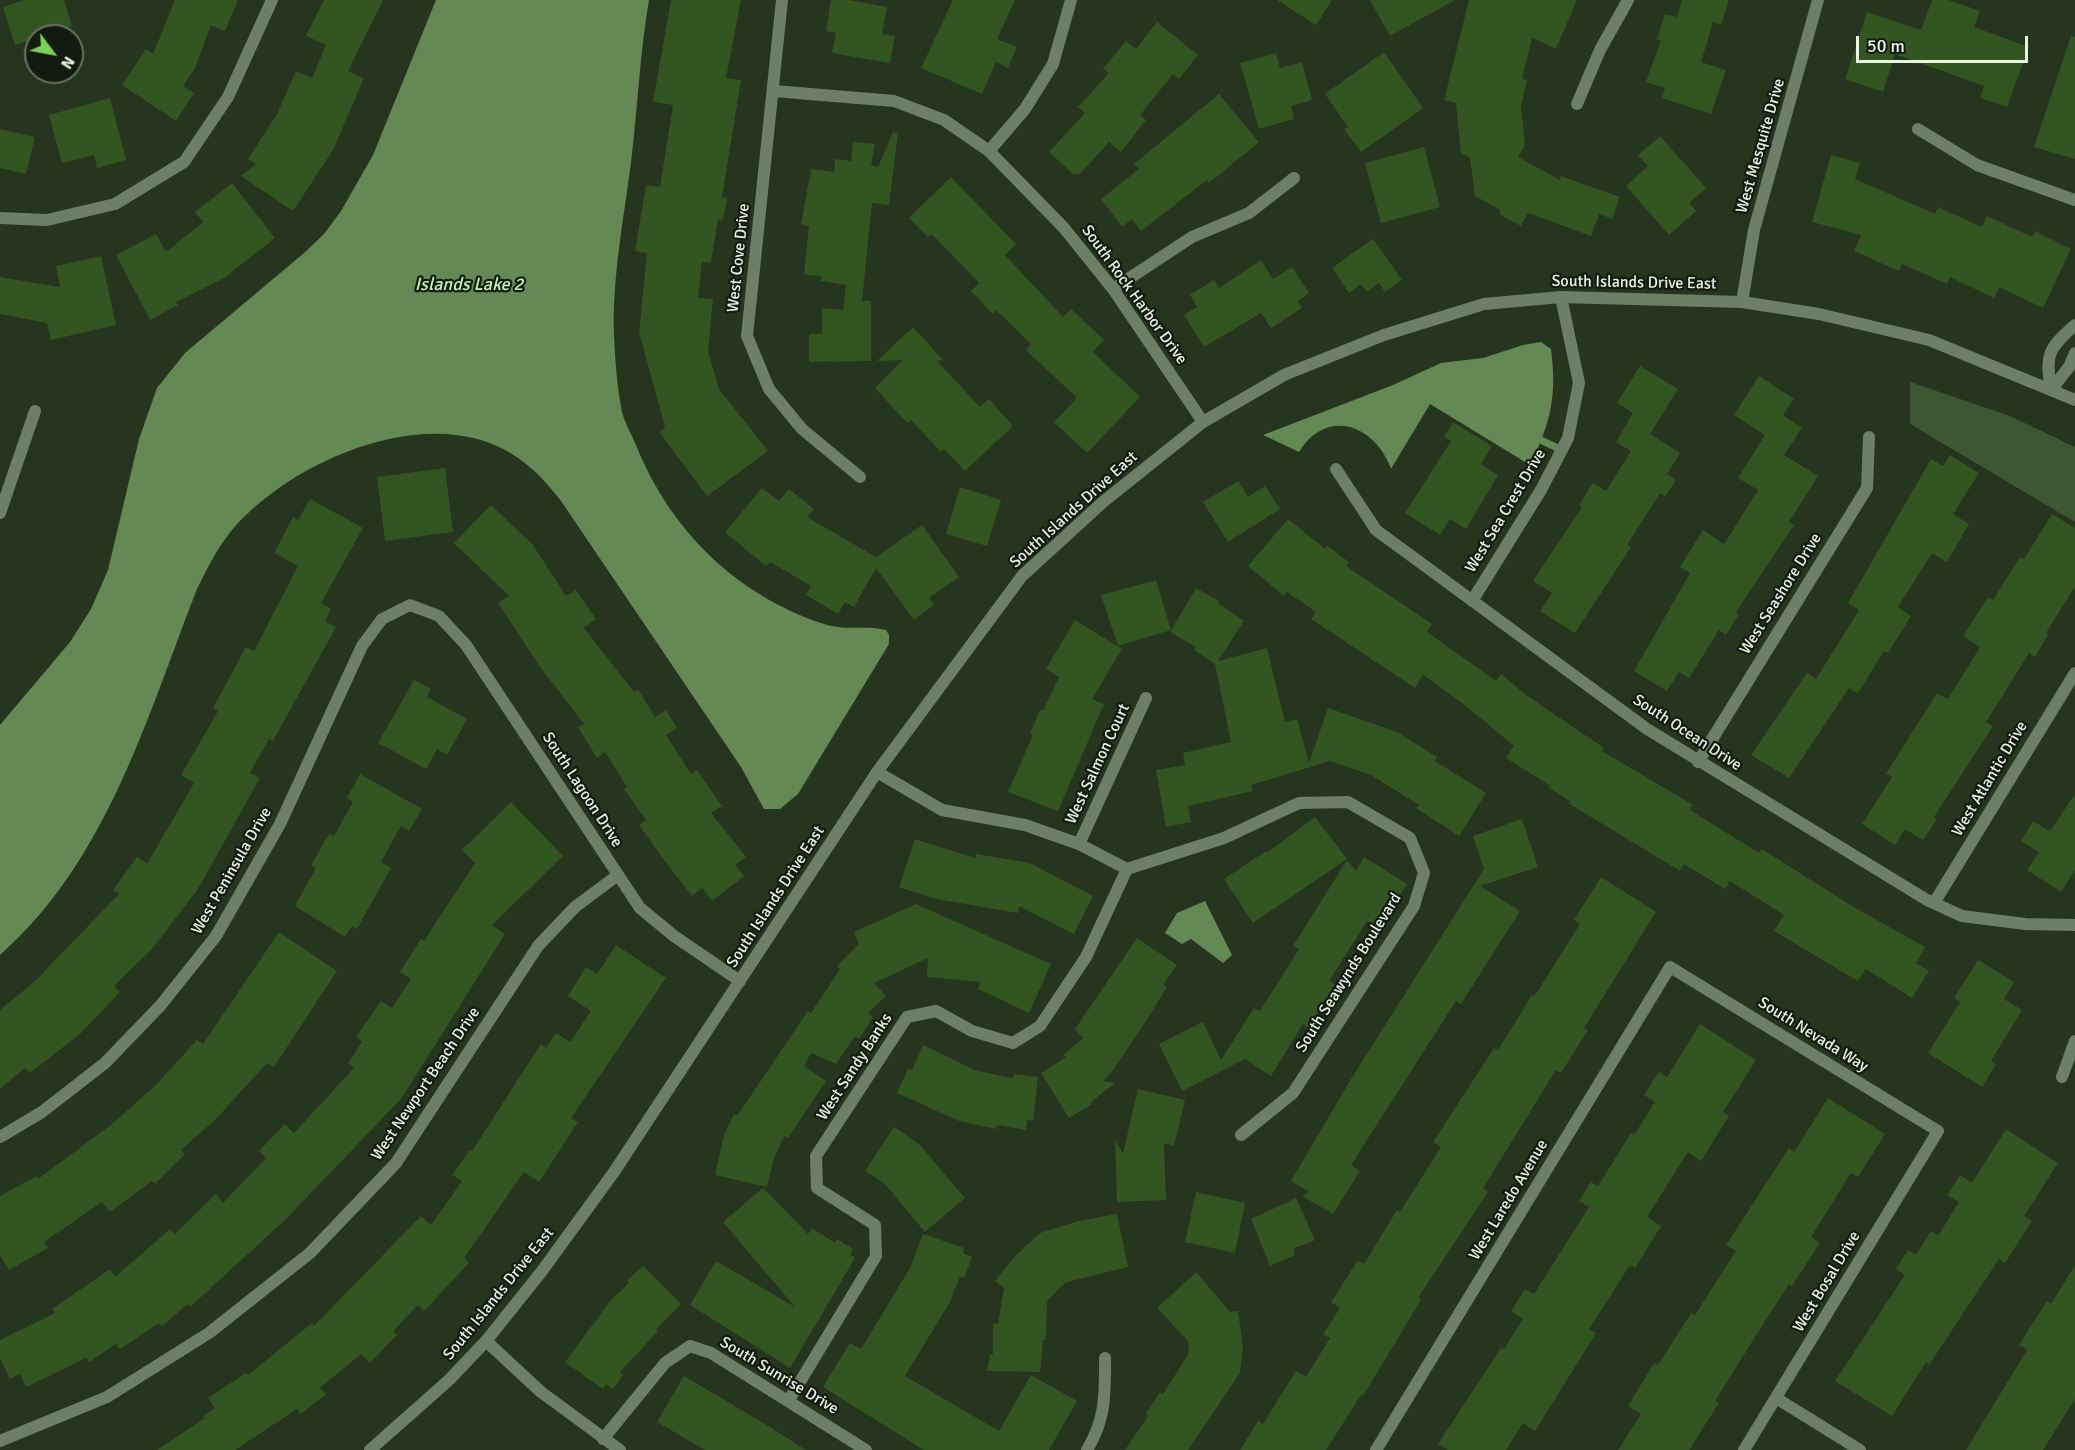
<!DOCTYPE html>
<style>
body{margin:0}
#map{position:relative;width:2075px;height:1450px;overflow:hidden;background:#25351e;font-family:Signika,sans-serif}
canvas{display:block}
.north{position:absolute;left:24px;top:24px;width:60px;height:60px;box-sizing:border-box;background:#131a10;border:2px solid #697165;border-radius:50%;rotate:122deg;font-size:16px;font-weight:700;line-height:24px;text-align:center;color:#e9f4e5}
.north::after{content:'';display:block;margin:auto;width:21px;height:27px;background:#7dd154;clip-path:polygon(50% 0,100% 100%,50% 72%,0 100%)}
.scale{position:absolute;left:1856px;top:36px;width:172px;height:27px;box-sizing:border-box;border:3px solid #e9f4e5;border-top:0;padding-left:8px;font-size:18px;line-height:21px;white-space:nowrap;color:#e9f4e5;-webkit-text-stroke:4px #131a10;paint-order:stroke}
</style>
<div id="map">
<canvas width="2075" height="1450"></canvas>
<div class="north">N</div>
<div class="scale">50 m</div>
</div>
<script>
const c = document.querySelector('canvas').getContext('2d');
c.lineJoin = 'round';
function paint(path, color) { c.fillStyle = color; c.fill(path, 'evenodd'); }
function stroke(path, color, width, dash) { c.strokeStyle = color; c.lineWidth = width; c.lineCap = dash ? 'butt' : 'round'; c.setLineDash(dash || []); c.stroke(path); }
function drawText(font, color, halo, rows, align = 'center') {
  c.font = font + ' Signika,sans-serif'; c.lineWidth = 4.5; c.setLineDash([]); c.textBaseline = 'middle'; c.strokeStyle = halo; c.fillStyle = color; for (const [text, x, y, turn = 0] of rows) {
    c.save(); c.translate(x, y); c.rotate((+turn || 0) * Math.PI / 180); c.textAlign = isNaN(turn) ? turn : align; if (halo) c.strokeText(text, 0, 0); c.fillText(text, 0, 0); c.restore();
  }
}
paint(new Path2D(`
 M1910,382L2010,416L2075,447V522L1910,424Z`), '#3d5732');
paint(new Path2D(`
 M436,0H649C640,52 638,102 632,154C625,214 612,274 614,335C615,358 617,384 621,407C623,420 631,433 636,445C670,530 736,595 824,624C845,631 865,625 886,630L889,635V644L798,794L780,809H764L741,767L561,501C547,483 532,466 512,454C427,401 291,461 232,530C217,548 207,569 197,589C147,717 107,861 0,955V725L70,642L91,609L108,570L139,439L157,388L185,353L304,253L324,234L341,211L373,155Z
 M1541,342L1551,349C1557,396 1551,422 1530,465L1430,404L1391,469C1375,425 1327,407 1299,452L1263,435L1393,385L1441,363L1483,358L1523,345Z
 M1205,901L1232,955L1223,963L1191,939L1182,944L1165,933L1177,913Z`), '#648954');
stroke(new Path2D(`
 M1534,437L1562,450`), '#648954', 7);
paint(new Path2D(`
 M24,0H64L72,26L15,45L3,7Z
 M175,0H238L225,31L211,25L195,68L183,86L194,93L176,121L122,85L146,49L153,54Z
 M324,0H383L348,71L364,78L333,150L293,211L241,176L256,164L248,159L277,114L296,71L312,78L326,45L306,36Z
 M671,0H741L726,78L741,80L722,197L727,198L723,220L718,219L711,263L702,262L698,298L713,299L708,351L719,389L768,451L707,496L659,432L665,427L639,332L647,253L635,251L646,185L660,187L673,105L653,102Z
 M831,0H849L887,7L882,34L895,36L890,63L832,53L836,33L826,31Z
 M953,0H1015L997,39L1017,47L1008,68L996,62L982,94L921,68Z
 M1277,0H1332L1316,25Z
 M1370,0H1455L1390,36Z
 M1469,0H1577L1556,49L1532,38L1522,79L1527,80L1521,106L1525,145L1518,157L1560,180L1561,176L1620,197L1612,219L1599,214L1591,236L1528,213L1521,226L1500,215V210L1475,196L1470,158L1461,153L1456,103L1444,100Z
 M1682,0H1729L1721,25L1713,22L1701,62L1726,70L1711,114L1662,98L1665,88L1646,82L1661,40L1657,39L1665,14L1677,17Z
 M1932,0H1948L1980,11L1974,27L2029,47L2007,107L1980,98L1984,86L1895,54L1883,92L1845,79L1867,12L1921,30Z
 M1157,22L1198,55L1179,79L1173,74L1140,115L1146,120L1121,152L1109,142L1080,174H1073L1049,152L1085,113L1078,107L1109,73L1103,69L1126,41L1136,49Z
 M2071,36L2075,37V159L2034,147Z
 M1384,52L1423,108L1361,152L1344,129L1348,127L1325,94Z
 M1276,53L1280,68L1302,62L1312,100L1291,106L1294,119L1259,129L1240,63Z
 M1219,94L1259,142L1209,183L1207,180L1141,231L1132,219L1122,227L1101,199L1139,169L1134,164Z
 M110,98L126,160L97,168L94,155L62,163L49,115Z
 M0,129L35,137L26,174L0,168Z
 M893,132L898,133L889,205L872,203L862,301H871V361L809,362V334H822V308L843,310L846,285L821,281V276L804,275L809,226L801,225L811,169L834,172L835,159L851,161L853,142L875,144L871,165L878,167Z
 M1660,136L1706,188L1689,203L1696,211L1669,235L1626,186L1648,166L1638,155Z
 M1424,147L1440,207L1381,223L1365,163Z
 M1831,155L1860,163L1855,179L1935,214L1938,207L1982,227L1987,216L2032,237L2035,231L2071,249L2043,308L1999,287L1994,298L1950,277L1947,284L1902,264L1899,271L1854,251L1861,235L1812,222Z
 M951,177L1016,244L1005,255L1063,317L1071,309L1104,340L1093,352L1140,397L1087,453L1054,422L1077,398L1026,350L1031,344L996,310L993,314L971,291L979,283L932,234L928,237L909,218Z
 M232,183L275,238L224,278L176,302L178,305L150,320L116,255L156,234L166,252L203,222L195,212Z
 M1373,239L1402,280L1385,292L1379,283L1367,292L1361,284L1349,293L1332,268Z
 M101,256L116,325L51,340L47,323L0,314V277L60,287L56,266Z
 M1261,260L1273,279L1292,267L1309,293L1298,301L1302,308L1271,328L1261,313L1204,347L1184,315L1197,307L1190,295L1214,280L1219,288Z
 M913,327L943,360L937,361L980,407L989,399L1013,426L965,471L944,449L941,452L911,420L907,423L875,388L903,360L877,361Z
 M1640,366L1678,389L1650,434L1680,453L1667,474L1676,480L1665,497L1660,493L1627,545L1631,547L1575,633L1540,611L1552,593L1533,581L1582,507L1579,505L1593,483L1606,491L1631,451L1616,442L1633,413L1617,403Z
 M1759,376L1794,399L1783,415L1802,428L1784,455L1818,476L1789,522L1794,525L1736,612L1739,614L1726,635L1719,630L1689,678L1679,672L1667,691L1634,671L1690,573L1680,567L1703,530L1724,544L1758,490L1738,478L1765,435L1734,415Z
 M1453,422L1492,446L1481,464L1498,475L1466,529L1450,519L1440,535L1405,513L1451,441L1444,437Z
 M1950,455L1979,473L1953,514L1969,524L1947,562L1932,553L1898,607L1911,616L1888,653L1884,651L1858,693L1849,688L1789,778L1751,755L1807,673L1816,679L1859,610L1848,603L1931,459L1943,466Z
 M445,468L453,532L385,541L377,477Z
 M1238,481L1248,497L1265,486L1280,509L1228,542L1203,502Z
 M960,487L1001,500L987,546L946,534Z
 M762,488L779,501L789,489L814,509L807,517L876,557L922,525L959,577L929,598L934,605L914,620L876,568L854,607L845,602L838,614L806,595L811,586L770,562L766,566L725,532Z
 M310,499L363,528L321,603L331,609L325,621L336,627L273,741L269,739L250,773L260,778L198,889L152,949L114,986L120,992L80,1034L30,1073L25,1068L0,1089V1010L34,982L119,894L113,890L137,857L147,864L194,783L181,775L218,711L213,708L246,647L254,651L298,566L274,553L293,517L298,520Z
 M491,505L533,545L566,596L576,590L596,619L584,628L634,692L638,689L655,717L666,710L677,728L666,735L691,774L697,770L722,806L711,813L746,857L735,865L744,876L712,901L702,888L692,896L664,860L639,825L646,820L624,789L627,787L605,752L597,758L578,727L584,724L540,667L498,603L509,596L454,543Z
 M2052,514L2075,528V586L2046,633L2048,635L2035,657L2029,653L1986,722L1993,726L1934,817L1937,819L1923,840L1905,829L1895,845L1862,824L1892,777L1886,774L1937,693L1948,699L1980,647L1963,636L1988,597L1993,600L2020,557L2024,559Z
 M1288,519L1325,549L1327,546L1349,562L1346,566L1432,624L1427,632L1496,681L1501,674L1526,695L1604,748L1602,751L1693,805L1690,810L1759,853L1762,849L1852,906L1925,947L1916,963L1929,971L1912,998L1866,969L1858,981L1774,931L1784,915L1730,881L1725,889L1684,864L1680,871L1568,803L1571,802L1548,787L1549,785L1506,758L1514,746L1466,706L1423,675L1415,688L1311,619L1316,612L1287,592L1284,596L1248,566Z
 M1156,580L1171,630L1118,646L1101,595Z
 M1196,588L1219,601L1218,603L1244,621L1218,661L1267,648L1285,722L1297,719L1309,763L1328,708L1397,732L1437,757L1435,761L1486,793L1459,836L1416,808L1419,805L1371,775L1330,761L1251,785L1253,791L1188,806L1191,822L1166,827L1156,770L1185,765L1183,753L1231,742L1215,664L1194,650L1196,647L1170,632Z
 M1075,620L1122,649L1092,699L1104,704L1058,811L1008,792L1033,735L1030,734L1040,710L1043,711L1059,677L1046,669Z
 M414,680L431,689L427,697L467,719L447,755L437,749L426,769L378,743Z
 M360,774L422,809L409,831L401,826L381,862L391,868L357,929L352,926L345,937L295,906L316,868L311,865L329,834L334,836L353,802L347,798Z
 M2075,794V870L2061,892L2027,870L2039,852L2021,841L2033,821L2050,831Z
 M511,802L563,856L492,925L505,934L401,1099L285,1220L190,1307L188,1304L162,1326L159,1323L120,1349L116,1344L89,1362L86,1358L26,1387L20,1374L10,1379L0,1358V1340L55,1313L52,1309L110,1269L115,1277L170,1229L175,1234L216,1194L223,1203L266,1158L259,1151L285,1124L294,1133L354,1068L348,1063L362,1042L356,1037L381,1001L392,1008L411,979L400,972L421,939L424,941L475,863L462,850Z
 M1315,817L1347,859L1253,923L1224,879L1266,851L1268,852Z
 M1522,819L1538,867L1480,886L1520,911L1461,1004L1456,1001L1351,1165L1360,1171L1333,1214L1302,1196L1310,1192L1291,1181L1351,1079L1484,869L1473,836Z
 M915,839L975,858L976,854L1030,863L1093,896L1074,934L1019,906L1018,913L936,899L899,887Z
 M1364,857L1407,884L1379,929L1367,921L1329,981L1335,984L1308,1028L1303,1024L1271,1076L1245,1059L1182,1091L1159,1044L1203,1022L1221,1060L1254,1008L1260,1011L1299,949L1293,946L1347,860L1356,871Z
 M1601,877L1656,912L1584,1028L1588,1030L1561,1073L1556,1070L1483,1188L1488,1192L1418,1298L1421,1300L1363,1396L1361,1395L1326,1450H1240L1258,1421L1263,1424L1296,1371L1306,1377L1330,1338L1323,1334L1340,1308L1331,1302L1358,1260L1364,1264L1397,1210L1400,1212L1441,1147L1433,1142L1494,1048L1498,1050L1532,995L1534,997L1580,924L1574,920Z
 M916,904L1051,964L1029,1013L978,989L981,982L927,977L928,958L874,983L886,996L868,1013L873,1017L859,1039L855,1036L836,1064L811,1053L804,1066L826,1081L788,1138L784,1136L773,1161L767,1187L715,1175L724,1135L734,1114L737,1116L808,1011L811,1013L840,969L837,966L859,944L854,932Z
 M279,932L337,971L274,1067L267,1063L216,1119L181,1150L185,1154L155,1184L152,1181L110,1212L102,1202L44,1242L48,1248L9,1270L0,1255V1196L37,1176L38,1179L112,1124L155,1086L197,1040L203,1044Z
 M1137,938L1177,965L1163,985L1167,987L1146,1021L1111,1073L1103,1081L1115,1083L1091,1102L1092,1104L1069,1118L1041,1073L1066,1057L1063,1055L1083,1038L1075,1029Z
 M616,945L666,978L571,1118L578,1122L539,1182L524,1172L464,1258L469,1263L424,1311L418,1305L393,1331L397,1335L370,1363L361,1354L320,1388L326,1394L301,1414L297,1409L235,1450H157L205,1418L203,1416L215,1408L208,1398L246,1373L248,1375L312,1323L314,1326L421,1216L431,1225L462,1181L452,1175L470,1150L472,1151L541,1044L546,1048L556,1033L570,1042L591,1011L568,996L586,967L597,974Z
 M1978,960L2014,982L2004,999L2022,1010L1991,1061L1996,1064L1982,1087L1928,1053L1960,1002L1954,998Z
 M1700,1024L1756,1060L1723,1112L1729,1116L1701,1161L1688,1152L1647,1217L1661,1226L1635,1268L1630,1265L1589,1329L1596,1333L1535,1431L1523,1423L1506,1450H1448L1438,1444L1501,1348L1504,1349L1523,1319L1511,1311L1525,1289L1534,1294L1589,1207L1579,1201L1591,1182L1598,1186L1631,1133L1634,1135L1655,1102L1644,1095L1659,1072L1667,1077Z
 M923,1045L977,1071L1013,1078L1014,1074L1038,1077L1033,1121L1027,1120L1026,1130L997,1125L996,1129L959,1121L897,1093L908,1069L912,1070Z
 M1138,1089L1185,1100L1174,1146L1164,1143L1166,1200L1117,1202L1115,1140L1123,1153Z
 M1828,1098L1885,1134L1858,1177L1851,1173L1811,1237L1820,1243L1792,1286L1789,1284L1755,1337L1715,1401L1719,1403L1689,1450H1618L1641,1414L1628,1406L1654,1363L1658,1365L1691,1313L1695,1315L1736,1251L1726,1245L1789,1148L1794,1152Z
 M894,1127L919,1144L965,1198L925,1232L885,1184L865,1171Z
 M2006,1129L2058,1163L2024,1216L2032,1221L2005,1263L1999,1259L1929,1365L1926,1362L1892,1416L1835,1381L1905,1275L1896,1269L1908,1250L1916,1255L1931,1231L1938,1236L1959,1202L1947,1195L1960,1175L1972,1183Z
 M763,1188L808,1234L812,1228L835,1243L837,1239L853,1249L850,1254L855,1258L790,1368L690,1305L716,1261L795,1307L723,1222Z
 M1196,1192L1245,1203L1235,1253L1185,1242Z
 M1296,1198L1315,1240L1293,1249L1295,1255L1270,1266L1251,1219Z
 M1117,1214L1128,1267L1067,1282L1058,1289L1047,1302L1046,1340H1043L1040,1372L987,1371L990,1354H993V1323L998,1324L1004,1288L995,1281L1014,1257L1040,1233L1079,1221Z
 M923,1234L964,1248L963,1253L972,1257L964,1278L960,1276L950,1302L905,1376L999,1431L1031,1375L1077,1401L1049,1450H924L823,1387L850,1343L861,1349L910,1268Z
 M2075,1265V1399L2043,1450H1966L2027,1350L2019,1345L2047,1301L2051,1304Z
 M643,1266L681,1304L656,1329L658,1331L620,1372L623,1375L613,1389L606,1384L603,1389L565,1362L611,1300L629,1283L627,1280Z
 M1196,1272L1230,1312L1238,1311L1243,1346L1240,1373L1188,1450H1125L1148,1416L1146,1414L1160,1392L1163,1394L1189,1353L1188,1341L1157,1308Z
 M684,1376L765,1424L806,1450H705L657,1422Z`), '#352');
stroke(new Path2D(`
 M782,0L747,336L769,389L802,429L860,477
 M774,91L894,101L944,120L989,151L1064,228L1113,289L1203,422
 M1577,104L1600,50L1628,0
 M1918,129L1977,165L2075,200
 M989,151L1025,109L1053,64L1071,0
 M0,218L47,220L115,204L184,162L228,97L272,0
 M1113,289L1192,237L1249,213L1294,178
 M2051,390C2045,355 2048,349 2075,325
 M2051,390L2069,367L2075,353
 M1336,469L1376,530L1647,729L1927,900L1962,916L2025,924L2075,925
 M0,513L35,411
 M1472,601L1541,490L1568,438L1579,383L1561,297
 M1698,762L1867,488L1869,437
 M877,772L942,810L1025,825L1079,844L1127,869L1224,838L1299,803L1348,802L1410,838L1424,873L1414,906L1293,1093L1241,1135
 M1079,844L1146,698
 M1934,903L2075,673
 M2062,1077L2075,1041
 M0,1137L42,1112L105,1063L160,1006L216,936L280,824L362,646L382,619L410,605L439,616L466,645L640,908L674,936L740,981
 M1776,1398L1860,1450
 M789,1400L876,1256L875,1225L817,1188L816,1156L907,1017L936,1011L972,1031L1013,1043L1040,1026L1086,957L1127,869
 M603,1439L665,1363L690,1346L711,1353L866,1450
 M0,1441L107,1397L209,1333L310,1253L396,1163L538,946L575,907L618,875
 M1087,1450C1106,1418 1105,1395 1105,1358
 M1376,1450L1670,967L1938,1131L1744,1450`), '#6e7f68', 12);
stroke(new Path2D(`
 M1742,302L1754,230L1818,0
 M486,1341L541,1392L620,1450
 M370,1450L449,1380L486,1341L542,1271L614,1172L877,772L1022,576L1103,502L1203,422L1284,375L1384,335L1484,304L1561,297L1742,302L1819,314L1929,340L2075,400`), '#6e7f68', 12);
drawText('16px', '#e9f4e5', '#131a10', [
 ["West Mesquite Drive",1761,146,-74],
 ["West Cove Drive",739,258,-84],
 ["South Islands Drive East",1634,283,1],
 ["South Rock Harbor Drive",1134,295,54],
 ["South Islands Drive East",1074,510,-42],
 ["West Sea Crest Drive",1506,511,-59],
 ["West Seashore Drive",1781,594,-58],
 ["South Ocean Drive",1687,733,33],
 ["West Salmon Court",1098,764,-65],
 ["West Atlantic Drive",1990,779,-59],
 ["South Lagoon Drive",582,790,57],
 ["West Peninsula Drive",232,871,-60],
 ["South Islands Drive East",776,897,-57],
 ["South Seawynds Boulevard",1349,973,-58],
 ["South Nevada Way",1813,1035,32],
 ["West Sandy Banks",855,1067,-57],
 ["West Newport Beach Drive",426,1084,-56],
 ["West Laredo Avenue",1509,1200,-59],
 ["West Bosal Drive",1827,1282,-59],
 ["South Islands Drive East",499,1294,-51],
 ["South Sunrise Drive",779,1376,31]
]);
drawText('italic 18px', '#c0f7a8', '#131a10', [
 ["Islands Lake 2",469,285]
]);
</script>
